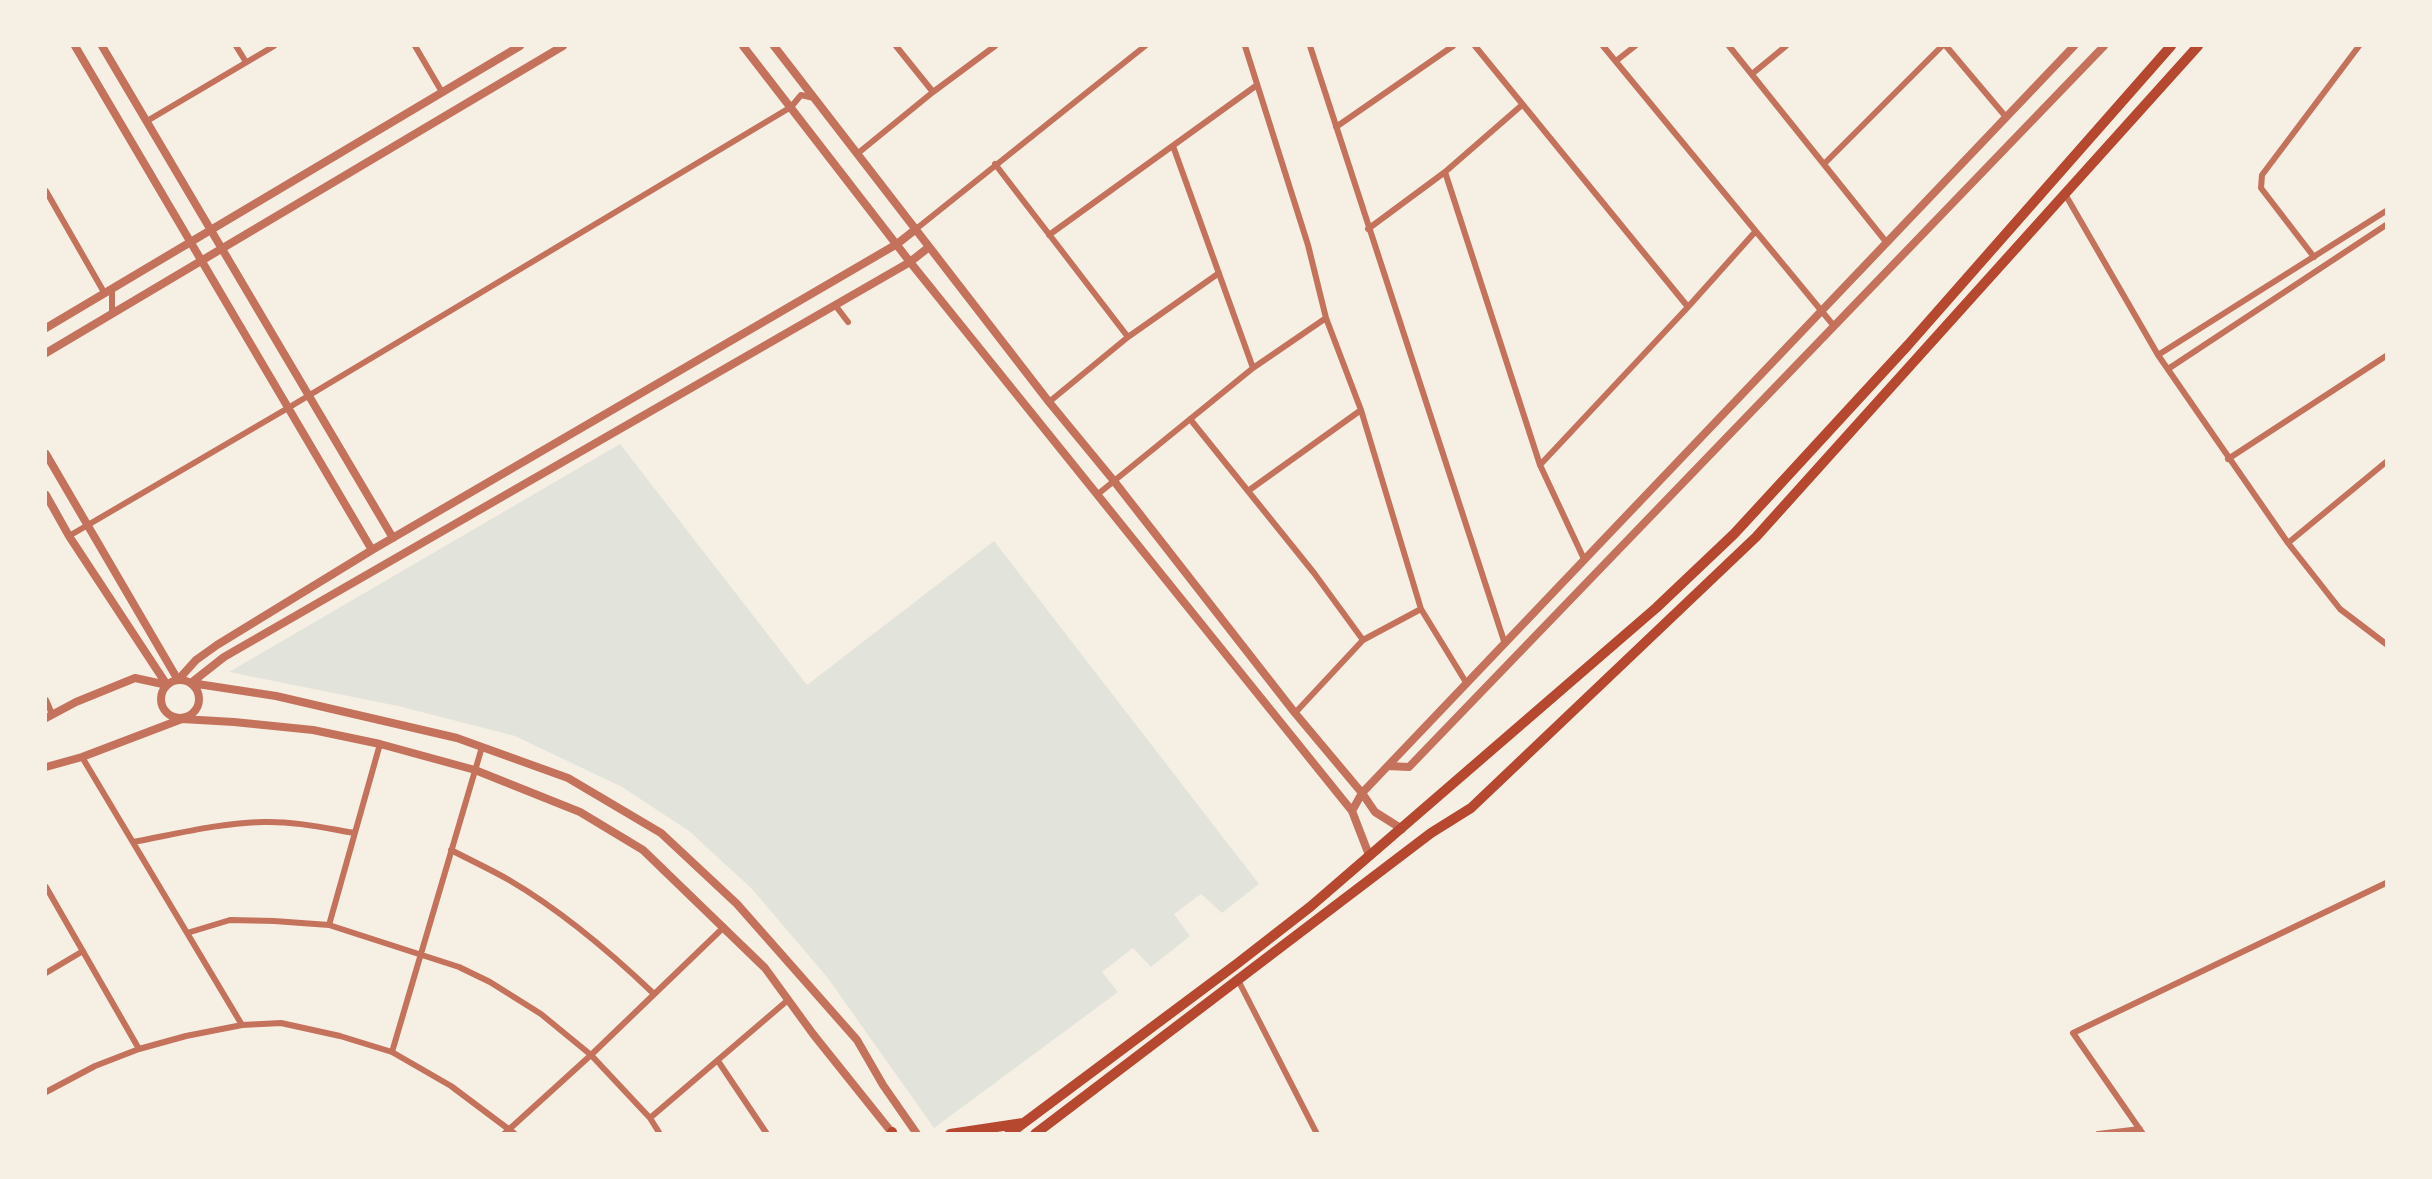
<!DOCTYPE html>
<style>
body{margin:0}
#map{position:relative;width:2432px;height:1179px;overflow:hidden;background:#f6efe4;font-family:"Varela Round",sans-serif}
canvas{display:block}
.frame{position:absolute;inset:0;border:47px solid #f6efe4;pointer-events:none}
</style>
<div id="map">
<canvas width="2432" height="1179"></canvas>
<div class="frame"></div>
</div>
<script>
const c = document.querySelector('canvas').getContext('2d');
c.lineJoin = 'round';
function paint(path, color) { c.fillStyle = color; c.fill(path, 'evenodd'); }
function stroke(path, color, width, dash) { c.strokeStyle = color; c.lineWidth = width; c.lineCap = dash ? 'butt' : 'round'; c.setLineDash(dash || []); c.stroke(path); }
paint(new Path2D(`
 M620,444L807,685L994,541L1259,884L1222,913L1201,894L1174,914L1190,936L1151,967L1133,948L1102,972L1118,992L934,1128L827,977L752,889L689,831L622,787L515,736L398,706L229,672Z`), '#e2e4dc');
stroke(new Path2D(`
 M236,46L246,62
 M415,46L442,92
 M896,46L933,92
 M1245,46L1308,245L1326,318L1361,410L1421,609L1467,684
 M1310,46L1505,644
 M1475,46L1688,307
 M1603,46L1834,326
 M1729,46L1887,243
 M1946,46L2006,117
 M1616,61L1635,46
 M1752,74L1786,46
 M147,121L274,46
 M1336,127L1453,46
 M1173,146L1253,368
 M857,154L933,92L995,46
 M995,164L1128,337
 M1824,164L1942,46
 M1445,172L1540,465L1584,559
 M46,191L105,294
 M2065,194L2158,355L2288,543L2386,462
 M916,229L1145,46
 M1368,229L1445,172L1522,105
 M1049,235L1257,85
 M2314,257L2261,188L2262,175L2359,46
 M835,305L848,322
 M112,314V289
 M2158,355L2386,211
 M2168,369L2386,225
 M1049,402L1128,337L1219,273
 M1190,419L1314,573L1363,640
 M2228,459L2386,356
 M1540,465L1688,307L1755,232
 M1248,491L1361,410
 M1098,494L1253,368L1326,318
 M69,536L288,408L791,107L801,95L814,98
 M2288,543L2340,609L2386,644
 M46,700L52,714
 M1295,713L1363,640L1421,609
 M82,757L242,1025
 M133,842C176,834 219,823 263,822C293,821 325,828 355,833
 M451,850C470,860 490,869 509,880C562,911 609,951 653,993
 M46,887L139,1049
 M329,925L380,744
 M187,933L230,920L274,921L329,925L459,967L490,982L541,1014L591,1055L650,1118L660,1134
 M46,973L83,951
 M1238,980L1317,1134
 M392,1052L482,747
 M718,1061L767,1134
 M46,1092L95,1066L139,1049L186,1036L242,1025L281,1023L340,1036L392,1052L451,1086L515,1134
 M650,1118L788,1000
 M504,1134L591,1055L724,927
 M2098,1134L2140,1129
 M2143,1134L2073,1033L2386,883`), '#c5725c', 6);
stroke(new Path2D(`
 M75,46L372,550
 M102,46L393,538
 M743,46L910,262L1352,811L1369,855
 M774,46L1049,402L1114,481L1295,713L1362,793L1375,812L1402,829
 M46,328L520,46
 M46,353L563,46
 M46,454L178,680L196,660L217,645L372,550L897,244L916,229
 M46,495L69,536L167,685
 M161 699a19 19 0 1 1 38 0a19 19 0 1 1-38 0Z
 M191,683L276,696L457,738L568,778L661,833L737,904L857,1040L883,1085L917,1134
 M191,683L224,657L910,262L929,247
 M46,718L76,702L135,678L167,685
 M1388,766L1409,767L2104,46
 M46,767L82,757L182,719L234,722L313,730L380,744L475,770L580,812L643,850L765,968L813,1034L893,1134
 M1352,811L1362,793L2074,46`), '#c5725c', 8);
stroke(new Path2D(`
 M892,1132V1134
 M950,1134L1023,1123
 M1009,1134L1238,963L1310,907L1656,608L1734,534L1908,345L2171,46
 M1035,1134L1431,833L1471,808L1756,537L2198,46`), '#b5482f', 10);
</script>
